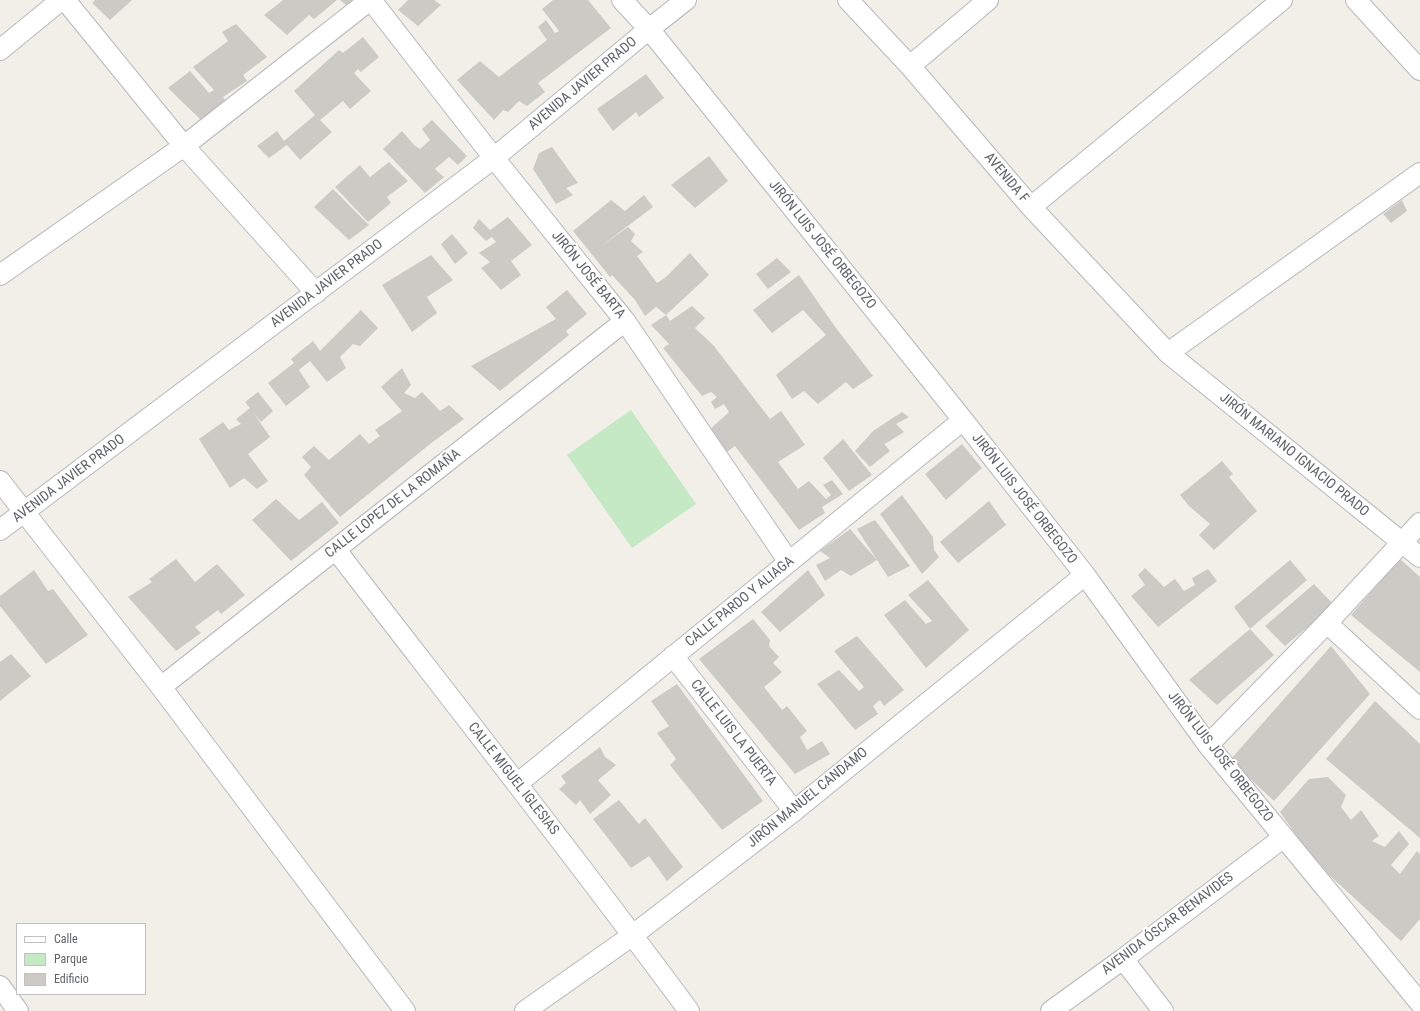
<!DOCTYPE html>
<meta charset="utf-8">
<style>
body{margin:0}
#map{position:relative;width:1420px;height:1011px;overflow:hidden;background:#f1efe8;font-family:"Roboto Condensed",sans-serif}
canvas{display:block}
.legend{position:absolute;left:16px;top:923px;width:130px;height:72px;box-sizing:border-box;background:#fff;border:1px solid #bfc1c3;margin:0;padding:5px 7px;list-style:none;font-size:12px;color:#5f6368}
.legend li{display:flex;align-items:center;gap:8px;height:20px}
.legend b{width:20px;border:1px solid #bfc1c3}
</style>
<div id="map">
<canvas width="1420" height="1011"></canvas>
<ul class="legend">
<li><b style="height:5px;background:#fff"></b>Calle</li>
<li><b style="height:11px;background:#c5e8c5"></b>Parque</li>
<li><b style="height:11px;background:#cccac5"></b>Edificio</li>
</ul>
</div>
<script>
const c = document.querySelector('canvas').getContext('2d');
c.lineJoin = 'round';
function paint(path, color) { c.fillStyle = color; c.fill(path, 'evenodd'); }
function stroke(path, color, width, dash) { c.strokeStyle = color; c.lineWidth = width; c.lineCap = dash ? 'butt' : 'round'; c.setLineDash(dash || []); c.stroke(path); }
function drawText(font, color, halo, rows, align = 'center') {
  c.font = font + ' "Roboto Condensed",sans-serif'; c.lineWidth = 4; c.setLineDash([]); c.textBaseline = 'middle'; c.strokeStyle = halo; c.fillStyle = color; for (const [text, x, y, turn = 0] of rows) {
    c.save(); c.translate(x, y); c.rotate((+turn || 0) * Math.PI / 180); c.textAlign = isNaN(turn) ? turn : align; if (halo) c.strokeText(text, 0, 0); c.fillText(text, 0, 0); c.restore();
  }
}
paint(new Path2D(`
 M631,410L696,504L632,548L567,455Z`), '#c5e8c5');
paint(new Path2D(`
 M95,0H132L110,20L92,3Z
 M283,0H337L314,19L309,15L287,35L264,15Z
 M340,0H353L346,5Z
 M408,0H434L441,5L418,26L398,10Z
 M553,0H588L611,28L538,83L545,92L527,106L519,101L508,112L503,110L494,120L457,80L480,61L499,77L547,40L538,27L546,20L555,33L559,31L542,9Z
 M236,24L267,57L243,75L247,81L223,97L227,104L223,109L220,104L207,115L210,120L205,124L168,88L190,71L209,93L214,90L193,67L228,41L222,32Z
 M363,37L379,57L361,72L358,69L354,73L371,91L350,109L343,101L320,120L332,132L300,160L287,145L269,158L257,146L277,131L284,141L315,115L294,91L339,50L343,53Z
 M646,74L664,98L639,117L636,112L613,131L597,109Z
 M432,120L467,156L458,165L449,157L435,169L444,177L425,193L383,149L402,131L414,145L420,149L430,140L422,129Z
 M552,147L578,183L566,188L573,195L556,204L533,169L539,153Z
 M709,156L728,181L695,208L671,185Z
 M389,162L408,181L387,197L391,203L368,222L335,187L360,165L370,177Z
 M333,189L369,225L349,240L314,207Z
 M644,195L653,207L600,247L628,227L635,234L631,241L643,252L637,256L657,283L666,277L690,253L709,275L666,315L656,307L645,316L635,300L612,275L610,277L573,231L611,200L625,211Z
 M1402,200L1407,211L1391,223L1383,214Z
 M508,217L532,245L511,261L521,275L501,290L481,268L490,262L479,253L496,242L492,237L486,241L473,228L479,219L490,230Z
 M452,234L468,253L455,264L441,244Z
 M431,255L453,280L427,297L437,313L412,332L382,285Z
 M777,258L791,272L768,289L756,274Z
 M799,275L836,328L873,376L853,389L846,382L818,404L804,391L792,399L776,375L826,335L803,310L772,333L753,310Z
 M567,290L587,314L566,331L569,335L500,391L471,366L556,319L546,307Z
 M692,306L705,318L695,328L714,346L770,419L781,411L805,445L778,462L798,489L809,481L826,499L831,495L823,485L832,480L843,494L822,507L825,513L799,530L735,446L724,454L707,432L729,412L724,404L715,409L711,402L717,397L711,392L702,396L663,348L669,344L651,325L666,315L670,321Z
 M361,310L378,328L360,346L353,344L340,357L346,368L327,382L310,361L299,370L310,387L286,406L268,383L294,363L291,359L313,341L320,351Z
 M402,368L411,385L404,393L415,398L422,392L440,411L449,405L464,419L430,444L340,517L304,475L311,467L302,457L314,446L329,460L360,434L369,444L380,436L375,430L402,411L381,387Z
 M258,392L273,411L261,422L253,412L270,437L248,454L268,481L257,489L244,478L230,488L199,439L223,422L229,430L241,424L236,419L250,408L245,402Z
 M902,412L909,417L896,424L904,432L885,444L882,441L890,451L870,467L855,451L873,431Z
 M843,439L872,475L849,491L823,458Z
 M962,444L982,468L946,500L925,474Z
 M1222,461L1233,474L1229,477L1257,511L1214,550L1199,535L1210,524L1189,506L1180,495Z
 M902,495L933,537L934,550L939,557L922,574L880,514Z
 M276,499L299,520L322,502L339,523L291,561L252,520Z
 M989,501L1006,525L958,563L940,542Z
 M875,520L910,566L888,577L857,529Z
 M850,529L877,560L851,576L841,570L825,581L816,565L830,558L820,551Z
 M176,559L195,582L217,564L245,595L221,614L218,610L195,627L201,633L176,651L128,597L152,582L149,579Z
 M1400,559L1420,577V672L1351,615Z
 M1290,560L1307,580L1250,629L1234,607Z
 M1145,568L1164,587L1175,579L1184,591L1195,585L1192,578L1208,569L1217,581L1158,627L1131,596L1145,585L1138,575Z
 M34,570L48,591L53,589L88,635L46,664L0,606V596Z
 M808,570L825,595L780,632L761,612Z
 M928,580L969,630L926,668L884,615L905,600L926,624L932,621L908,595Z
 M1314,584L1334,605L1285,646L1265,626Z
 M753,619L770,640L769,646L779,657L773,663L782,672L764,687L782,710L787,706L807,731L800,737L807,750L822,741L830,754L795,774L699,659Z
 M1250,629L1274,655L1217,705L1189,680Z
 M857,636L904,690L884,706L880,700L873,706L878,714L855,730L817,684L839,670L859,691L864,687L834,651Z
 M1331,646L1370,694L1274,801L1230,760Z
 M11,654L31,676L0,701V662Z
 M677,684L763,801L722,830L670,765L676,759L657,733L669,726L651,701Z
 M1375,701L1420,744V838L1326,759Z
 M600,747L605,757L616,765L598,780L611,795L590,814L580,800L576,805L559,789L566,783L561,776Z
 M1328,777L1346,795L1341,807L1351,820L1361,810L1379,836L1372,841L1385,847L1399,831L1409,844L1391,865L1400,874L1417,851L1420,854V919L1401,941L1315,862L1280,812L1309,779Z
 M619,800L639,824L645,818L683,867L667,881L649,856L631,868L593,819Z`), '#cccac5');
const street = new Path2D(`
 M65,0L184,146L316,293
 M371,0L494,158L625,321L789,562
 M622,0L649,29L963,420L1085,575L1208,745L1420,1003
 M848,0L910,66L1031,207L1168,353L1420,557
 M1356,0L1420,70
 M0,50L61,0
 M910,66L988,0
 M1031,207L1282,0
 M0,275L184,146L370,0
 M1168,353L1420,173
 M0,481L161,687L405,1011
 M0,530L494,158L649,29L686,0
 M336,550C454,703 574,855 689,1011
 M1327,623L1420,709
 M673,656L794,811
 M161,687L625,321
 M1208,745L1327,623L1420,523
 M517,784L963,420
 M1123,959L1163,1011
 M0,986L18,1011
 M525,1011L633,935L794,811L1085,575
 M1051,1011L1123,959L1284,837`);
stroke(street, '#b5b8bc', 22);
stroke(street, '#fff', 20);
drawText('14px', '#5f6368', '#fff', [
 ["AVENIDA JAVIER PRADO",583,84,-40],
 ["AVENIDA F",1006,178,50],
 ["JIRÓN LUIS JOSÉ ORBEGOZO",822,245,51],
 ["JIRÓN JOSÉ BARTA",588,275,51],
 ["AVENIDA JAVIER PRADO",327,284,-37],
 ["JIRÓN MARIANO IGNACIO PRADO",1294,455,39],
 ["AVENIDA JAVIER PRADO",69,479,-37],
 ["JIRÓN LUIS JOSÉ ORBEGOZO",1024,499,52],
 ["CALLE LOPEZ DE LA ROMAÑA",393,504,-38],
 ["CALLE PARDO Y ALIAGA",740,602,-39],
 ["CALLE LUIS LA PUERTA",733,733,52],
 ["JIRÓN LUIS JOSÉ ORBEGOZO",1220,757,52],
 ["CALLE MIGUEL IGLESIAS",513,779,52],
 ["JIRÓN MANUEL CANDAMO",808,798,-39],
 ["AVENIDA ÓSCAR BENAVIDES",1168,924,-37]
]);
</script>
